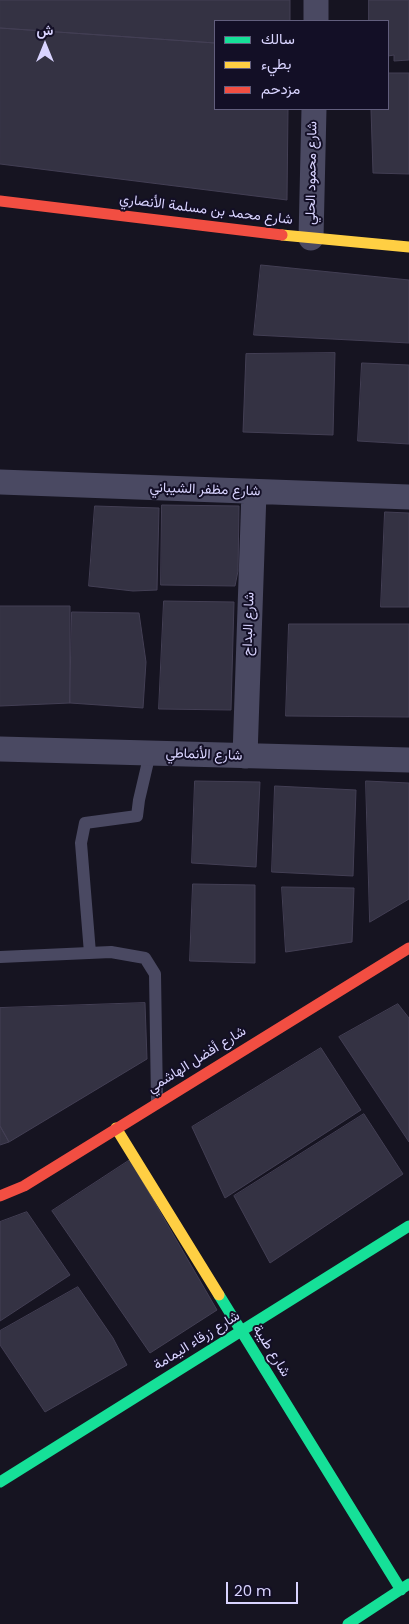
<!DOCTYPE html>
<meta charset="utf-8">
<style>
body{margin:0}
#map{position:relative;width:409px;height:1624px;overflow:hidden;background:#161421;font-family:Poppins,Vazirmatn,sans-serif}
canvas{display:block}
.legend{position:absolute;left:214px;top:20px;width:175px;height:90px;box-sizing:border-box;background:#130f26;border:1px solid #625e7d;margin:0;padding:6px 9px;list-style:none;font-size:15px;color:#d9d4ff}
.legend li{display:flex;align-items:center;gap:10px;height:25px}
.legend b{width:25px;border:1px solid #625e7d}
.north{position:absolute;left:20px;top:20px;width:50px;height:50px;-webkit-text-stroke:4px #130f26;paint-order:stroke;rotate:0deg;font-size:14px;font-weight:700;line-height:20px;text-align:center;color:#d9d4ff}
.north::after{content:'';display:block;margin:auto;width:18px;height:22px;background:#d9d4ff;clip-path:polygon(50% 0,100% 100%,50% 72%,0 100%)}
.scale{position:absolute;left:226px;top:1582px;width:72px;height:22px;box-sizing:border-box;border:2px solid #d9d4ff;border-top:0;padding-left:6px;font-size:15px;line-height:18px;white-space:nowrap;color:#d9d4ff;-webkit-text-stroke:4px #130f26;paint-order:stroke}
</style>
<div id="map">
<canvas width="409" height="1624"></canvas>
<ul class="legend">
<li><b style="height:6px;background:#16e098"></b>سالك</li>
<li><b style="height:6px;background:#ffcf43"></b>بطيء</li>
<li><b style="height:6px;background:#f24e42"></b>مزدحم</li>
</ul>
<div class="north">ش</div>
<div class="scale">20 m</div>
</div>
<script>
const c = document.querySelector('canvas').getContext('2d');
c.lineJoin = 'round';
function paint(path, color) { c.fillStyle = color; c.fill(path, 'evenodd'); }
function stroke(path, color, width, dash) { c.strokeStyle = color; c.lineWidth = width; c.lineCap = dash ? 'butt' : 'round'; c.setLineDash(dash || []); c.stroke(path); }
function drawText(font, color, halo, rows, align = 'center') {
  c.font = font + ' Poppins,Vazirmatn,sans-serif'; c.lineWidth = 4; c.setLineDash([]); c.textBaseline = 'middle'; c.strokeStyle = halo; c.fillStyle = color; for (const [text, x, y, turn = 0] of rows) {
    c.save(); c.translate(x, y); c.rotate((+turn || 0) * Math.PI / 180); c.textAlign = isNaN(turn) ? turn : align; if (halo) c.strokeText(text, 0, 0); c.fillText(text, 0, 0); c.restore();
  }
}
const building = new Path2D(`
 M0,0H290V21H215V43L0,28Z
 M369,0H409V60L394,61V55L388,56V21H369Z
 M0,28L215,43V109H288L287,200L0,164Z
 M388,73H409V174L373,173L371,109H388Z
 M261,265L409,280V343L254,335Z
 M335,353L333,435L243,432L246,354Z
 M362,363L409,365V444L358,441Z
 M162,505L239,506L238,571L235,586L161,585Z
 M95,506L159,508L157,590L133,591L89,586Z
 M385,512L409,513V607H381Z
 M164,601L234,602L231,710L159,709Z
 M0,606H70V703L0,706Z
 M72,612L139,613L146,662L143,708L70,703Z
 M289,624H409V717L286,716Z
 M195,781L260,782L256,867L192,863Z
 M366,781L409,783V899L370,922Z
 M275,786L356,790L353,876L272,872Z
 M193,884L255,885V963L190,961Z
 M282,887L354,888L352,942L286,952Z
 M145,1003L147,1059L9,1142L0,1126V1008Z
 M398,1004L409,1018V1142L339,1037Z
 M321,1048L361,1110L225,1198L192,1127Z
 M364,1114L403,1174L270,1263L234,1196Z
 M0,1126L9,1142L0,1145Z
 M130,1160L217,1310L150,1353L52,1211Z
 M27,1212L70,1275L0,1321V1222Z
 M78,1287L113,1338L127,1365L45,1412L0,1345V1331Z`);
paint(building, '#343243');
stroke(building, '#433f54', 1);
stroke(new Path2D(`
 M90,953L81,843L85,823L137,816L139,800L150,753
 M0,957L111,952L145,958L155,974L157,1102`), '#4a4962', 12);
stroke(new Path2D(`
 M316,21V0
 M311,238L314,109
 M0,482L409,497
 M0,749L409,760
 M245,756L254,492`), '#4a4962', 25);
stroke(new Path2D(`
 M219,1295L401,1590
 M0,1482L409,1226
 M348,1624L409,1584`), '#16e098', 11);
stroke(new Path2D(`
 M282,235L409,247
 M116,1128L219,1295`), '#ffcf43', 11);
stroke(new Path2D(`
 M0,201L282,235
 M0,1196L24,1186L409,948`), '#f24e42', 11);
drawText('14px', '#d9d4ff', '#130f26', [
 ["شارع محمود الحلي",312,173,-89],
 ["شارع محمد بن مسلمة الأنصاري",206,210,7],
 ["شارع مظفر الشيباني",205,490,2],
 ["شارع البداح",249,624,-88],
 ["شارع الأنماطي",204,755,2],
 ["شارع أفضل الهاشمي",197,1060,-32],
 ["شارع زرقاء اليمامة",197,1341,-32],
 ["شارع طيبة",271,1351,58]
]);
</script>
